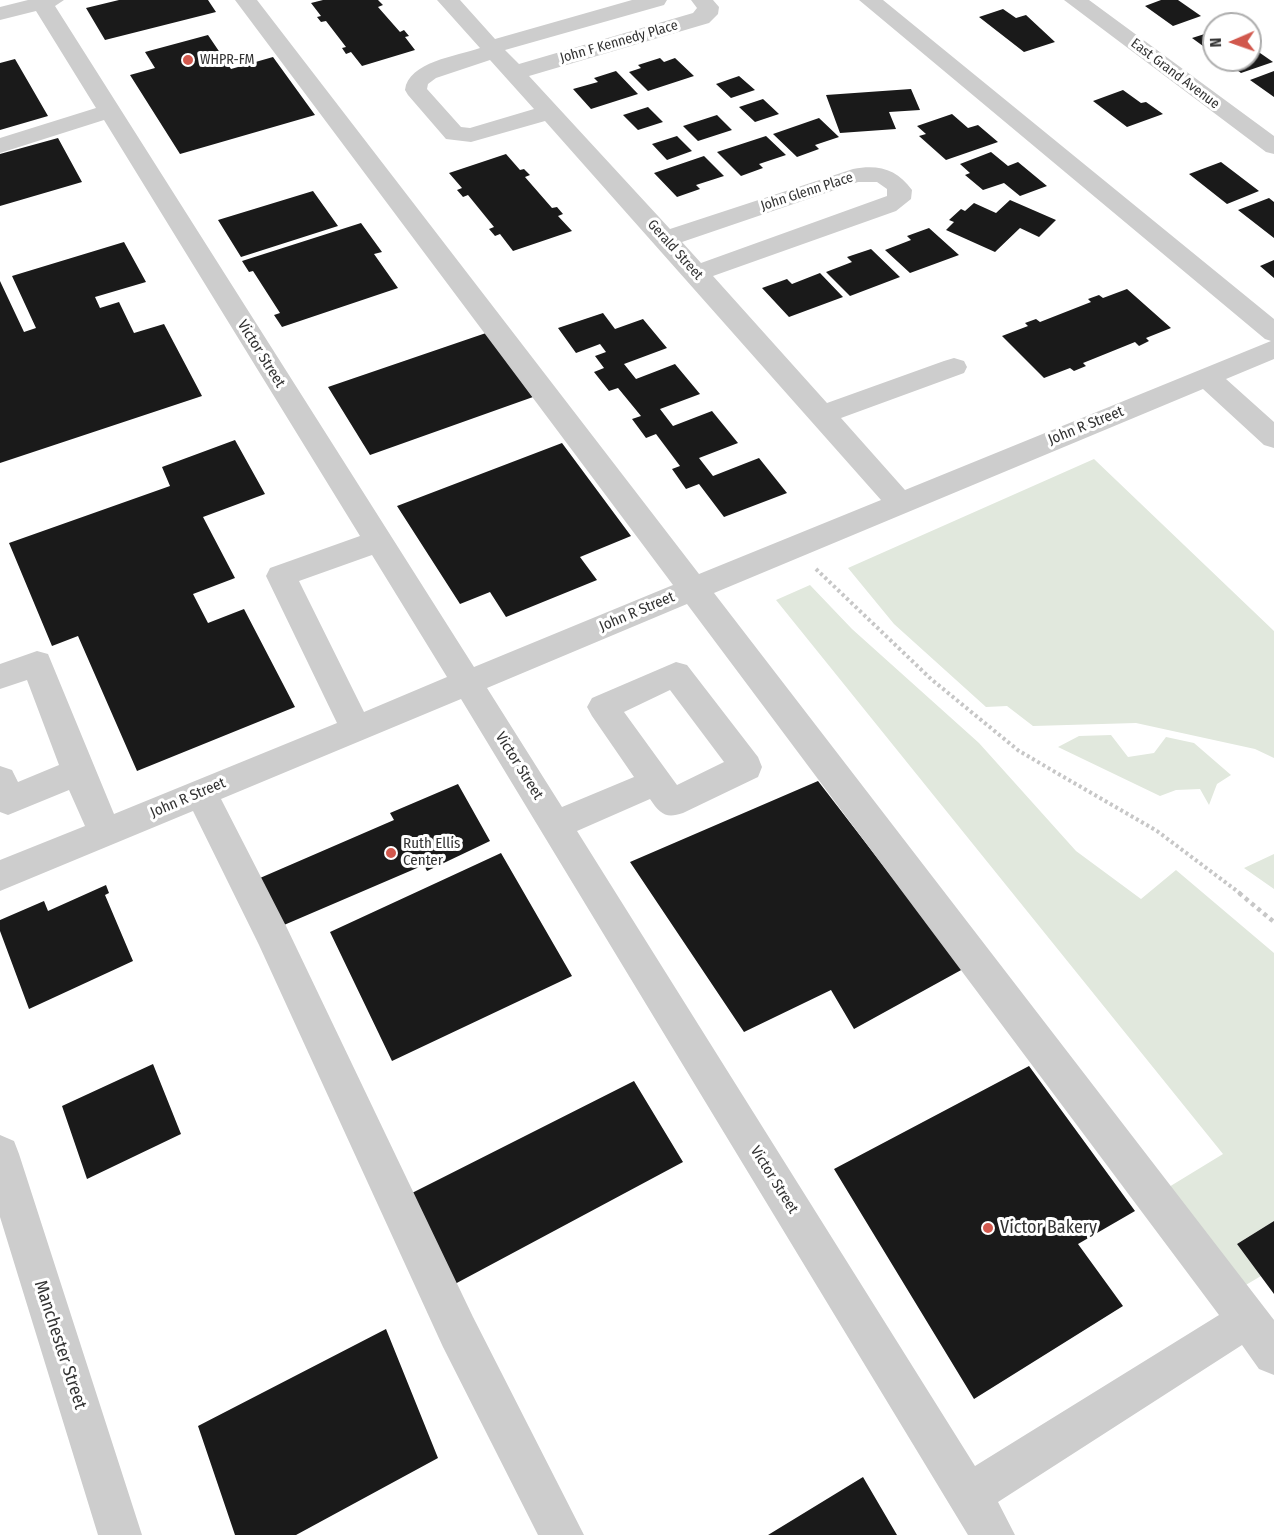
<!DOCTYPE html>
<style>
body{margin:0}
#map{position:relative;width:1274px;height:1535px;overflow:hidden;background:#fff;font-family:"Fira Sans Condensed",sans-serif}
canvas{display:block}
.north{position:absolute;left:1202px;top:12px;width:60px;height:60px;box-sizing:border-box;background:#fff;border:2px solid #adadad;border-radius:50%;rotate:268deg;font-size:16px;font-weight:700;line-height:24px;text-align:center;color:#333}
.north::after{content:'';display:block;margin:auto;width:21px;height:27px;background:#d1584d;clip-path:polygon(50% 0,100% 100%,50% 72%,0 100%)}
</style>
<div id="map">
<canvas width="1274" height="1535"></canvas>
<div class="north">N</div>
</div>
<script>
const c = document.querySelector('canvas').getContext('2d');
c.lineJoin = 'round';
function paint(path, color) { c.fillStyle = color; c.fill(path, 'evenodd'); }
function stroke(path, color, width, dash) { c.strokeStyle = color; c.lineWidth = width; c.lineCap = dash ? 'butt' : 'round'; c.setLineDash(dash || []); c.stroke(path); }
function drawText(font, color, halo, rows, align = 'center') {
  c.font = font + ' "Fira Sans Condensed",sans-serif'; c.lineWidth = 6; c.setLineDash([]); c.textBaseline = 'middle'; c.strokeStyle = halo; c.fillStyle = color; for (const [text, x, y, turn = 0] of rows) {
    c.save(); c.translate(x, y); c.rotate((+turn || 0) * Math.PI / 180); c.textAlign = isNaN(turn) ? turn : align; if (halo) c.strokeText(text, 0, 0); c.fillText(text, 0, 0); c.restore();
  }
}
paint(new Path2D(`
 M1094,459L1274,631V758L1255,749L1136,723L1033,726L1007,706L986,707L894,624L848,568Z
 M810,585L852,629L979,743L1076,851L1141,899L1176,870L1274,953V1221L1237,1244L1261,1276L1239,1289L1164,1190L1223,1154L776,600Z
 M1111,735L1128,757L1154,753L1166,737L1194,743L1231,775L1217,784L1209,805L1200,789L1176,790L1160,796L1058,747L1079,736Z
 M1274,854V889L1244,868Z`), '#e1e8dd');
paint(new Path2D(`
 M119,0H208L216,12L105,40L86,8Z
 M323,0H378L383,5L378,7L400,32L404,30L409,36L405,37L415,50L362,66L351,52L346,54L342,48L346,47L326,21L321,22L317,17L321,16L311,3Z
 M1161,0H1178L1201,16L1173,26L1145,6Z
 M1003,9L1016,18L1026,15L1055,42L1024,52L979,17Z
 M1214,31V54L1192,38Z
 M208,35L231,69L273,57L315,115L180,154L130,75L155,68L145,52Z
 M1250,46L1273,62L1241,73L1223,60H1250Z
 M660,58L664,62L675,58L694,76L648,91L629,72L641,68L638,65Z
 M15,59L48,116L0,130V63Z
 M616,71L638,94L591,109L573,89L598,82L594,78Z
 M1274,71V97L1250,80Z
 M739,76L755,90L731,98L716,84Z
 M911,89L920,110L889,112L896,129L840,133L826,95Z
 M1123,90L1141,103L1146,102L1163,114L1127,127L1093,101Z
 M763,99L779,114L755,122L739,107Z
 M648,107L663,122L638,130L623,115Z
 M952,114L968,128L978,125L998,142L946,160L919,136L926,134L917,126Z
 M717,115L732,130L698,141L683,126Z
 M819,118L839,137L815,145L819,149L797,157L773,134Z
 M677,136L692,151L667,160L652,144Z
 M766,136L786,155L759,164L763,168L741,176L717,152Z
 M58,138L82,182L0,206V154Z
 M991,152L1008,166L1018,162L1047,186L1020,196L1004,183L983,190L965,175L970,173L960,164Z
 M506,154L520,170L524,169L530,175L525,177L552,208L557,207L563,214L558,216L572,231L513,251L500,234L495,236L489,229L494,227L468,195L463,197L457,190L462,188L449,173Z
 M704,156L724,176L696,185L700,189L677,197L654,173Z
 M1221,162L1259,191L1227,204L1189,174Z
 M313,191L338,226L241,257L218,220Z
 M1269,198L1274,202V238L1238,210Z
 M1010,200L1056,220L1039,237L1020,228L995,252L946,230L954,222L949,220L961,209L965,211L974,203L996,213Z
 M361,223L382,252L374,254L398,288L282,327L274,315L280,313L253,271L249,272L242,261Z
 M929,228L959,255L910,273L885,250L911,240L907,236Z
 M124,242L146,282L95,297L100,308L119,302L134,333L164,324L202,396L0,463V281L24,332L36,328L12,276Z
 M871,249L900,277L850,296L826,272L852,262L847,257Z
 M1274,260V278L1260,266Z
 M820,273L843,297L789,317L762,288L787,279L792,284Z
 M1127,289L1171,328L1146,338L1149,341L1139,346L1135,342L1083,363L1086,366L1074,371L1070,368L1044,378L1002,336L1028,326L1025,323L1036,319L1040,322L1091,302L1088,299L1099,295L1103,298Z
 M603,313L615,329L643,319L667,348L624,364L636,379L675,364L700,394L660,409L673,426L712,411L738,443L699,458L713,476L759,458L787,493L724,517L699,484L686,489L672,469L680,466L656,434L646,438L632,419L641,416L618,388L609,391L594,372L604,368L595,356L606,352L600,344L576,353L558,328Z
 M486,333L533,397L370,455L328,387Z
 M235,440L265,494L203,517L235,578L193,594L208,623L244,609L295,707L137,771L78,636L52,646L9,543L170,486L162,467Z
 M562,443L631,536L580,557L597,580L506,617L490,592L460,604L397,506Z
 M818,781L963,969L854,1029L831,990L744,1032L630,862Z
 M458,784L490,841L427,871L424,865L284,925L260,878L394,820L390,813Z
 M501,853L572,976L392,1061L330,932Z
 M106,885L109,893L105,895L133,961L29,1009L0,931V920L44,901L48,911Z
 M153,1064L181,1134L87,1179L62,1106Z
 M1029,1066L1135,1211L1078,1244L1123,1306L974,1399L834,1169Z
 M634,1081L683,1162L453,1285L412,1193Z
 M1274,1221V1294L1237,1244Z
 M386,1329L438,1458L296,1535H235L198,1426Z
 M863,1477L897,1535H768Z`), '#1a1a1a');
stroke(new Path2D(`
 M816,569L931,679L1019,751L1157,831L1241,894`), '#c7c7c7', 4, [3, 3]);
stroke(new Path2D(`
 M1239,893L1274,922`), '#c7c7c7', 4.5, [4, 4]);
paint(new Path2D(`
 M28,0H64L55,6L474,667L673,585L235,0H257L699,574L881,500L545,121L471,142L446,139L408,95L405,90C408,62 457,56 480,48L437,0H460L495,39L632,0H667L664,5L505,50L519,64L693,13L697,8L691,0H713L719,7L718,14L709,23L529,76L670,229L853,169C878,164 897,169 912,190L911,199L896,211L713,276L827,403L944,361L954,358L964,361L967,367L964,373L841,418L905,490L1271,341L1265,339L859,0H883L1274,319V359L1226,379L1274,422V448L1264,445L1203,389L714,593L1274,1320V1375L1259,1369L1242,1345L998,1502L1015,1535H968L461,699L221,799L286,926L473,1317L584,1535H538L443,1347L259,945L193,811L0,891V860L85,826L69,790L8,815L0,812V766L12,770L18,782L59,765L27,680L0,689V664L37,651L48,654L114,814L337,723L266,576L270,568L360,536L104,120L0,153V138L96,108L36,11L0,20V7ZM490,60L534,109L470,128L461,127L427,89L428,84L436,78ZM858,182H877L887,189V196L701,263L682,242ZM372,555L447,677L364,712L299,581ZM687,604L1219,1315L975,1466L577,831L650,799C660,814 666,819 683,813L758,777L762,767L758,757L687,665L676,662L592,698L587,707L592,716L634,777L562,807L487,688ZM670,690L724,762L677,785L624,712Z
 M1064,0H1089L1274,136V154L1266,152Z
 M0,1135L14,1141L19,1154L142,1535H98L0,1217Z`), '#cdcdcd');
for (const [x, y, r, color] of [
 [188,60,6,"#d1584d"],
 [391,853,6,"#d1584d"],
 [988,1228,6,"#d1584d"]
]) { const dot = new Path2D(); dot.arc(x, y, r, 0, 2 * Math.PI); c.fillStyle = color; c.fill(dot); stroke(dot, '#fff', 2); }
drawText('14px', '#333', '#fff', [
 ["John F Kennedy Place",619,42,-16],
 ["East Grand Avenue",1175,74,37],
 ["John Glenn Place",807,192,-18],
 ["Gerald Street",675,250,48]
]);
drawText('14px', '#333', '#fff', [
 ["WHPR-FM",200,60]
], 'left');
drawText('15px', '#333', '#fff', [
 ["Victor Street",261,354,58],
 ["John R Street",1086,426,-22],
 ["John R Street",637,612,-23],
 ["Victor Street",519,766,58],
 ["John R Street",188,798,-23],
 ["Victor Street",774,1180,58]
]);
drawText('15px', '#333', '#fff', [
 ["Ruth Ellis",403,844],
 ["Center",403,861]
], 'left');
drawText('18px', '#333', '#fff', [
 ["Victor Bakery",1000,1228]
], 'left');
drawText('18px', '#333', '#fff', [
 ["Manchester Street",60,1345,72]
]);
</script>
